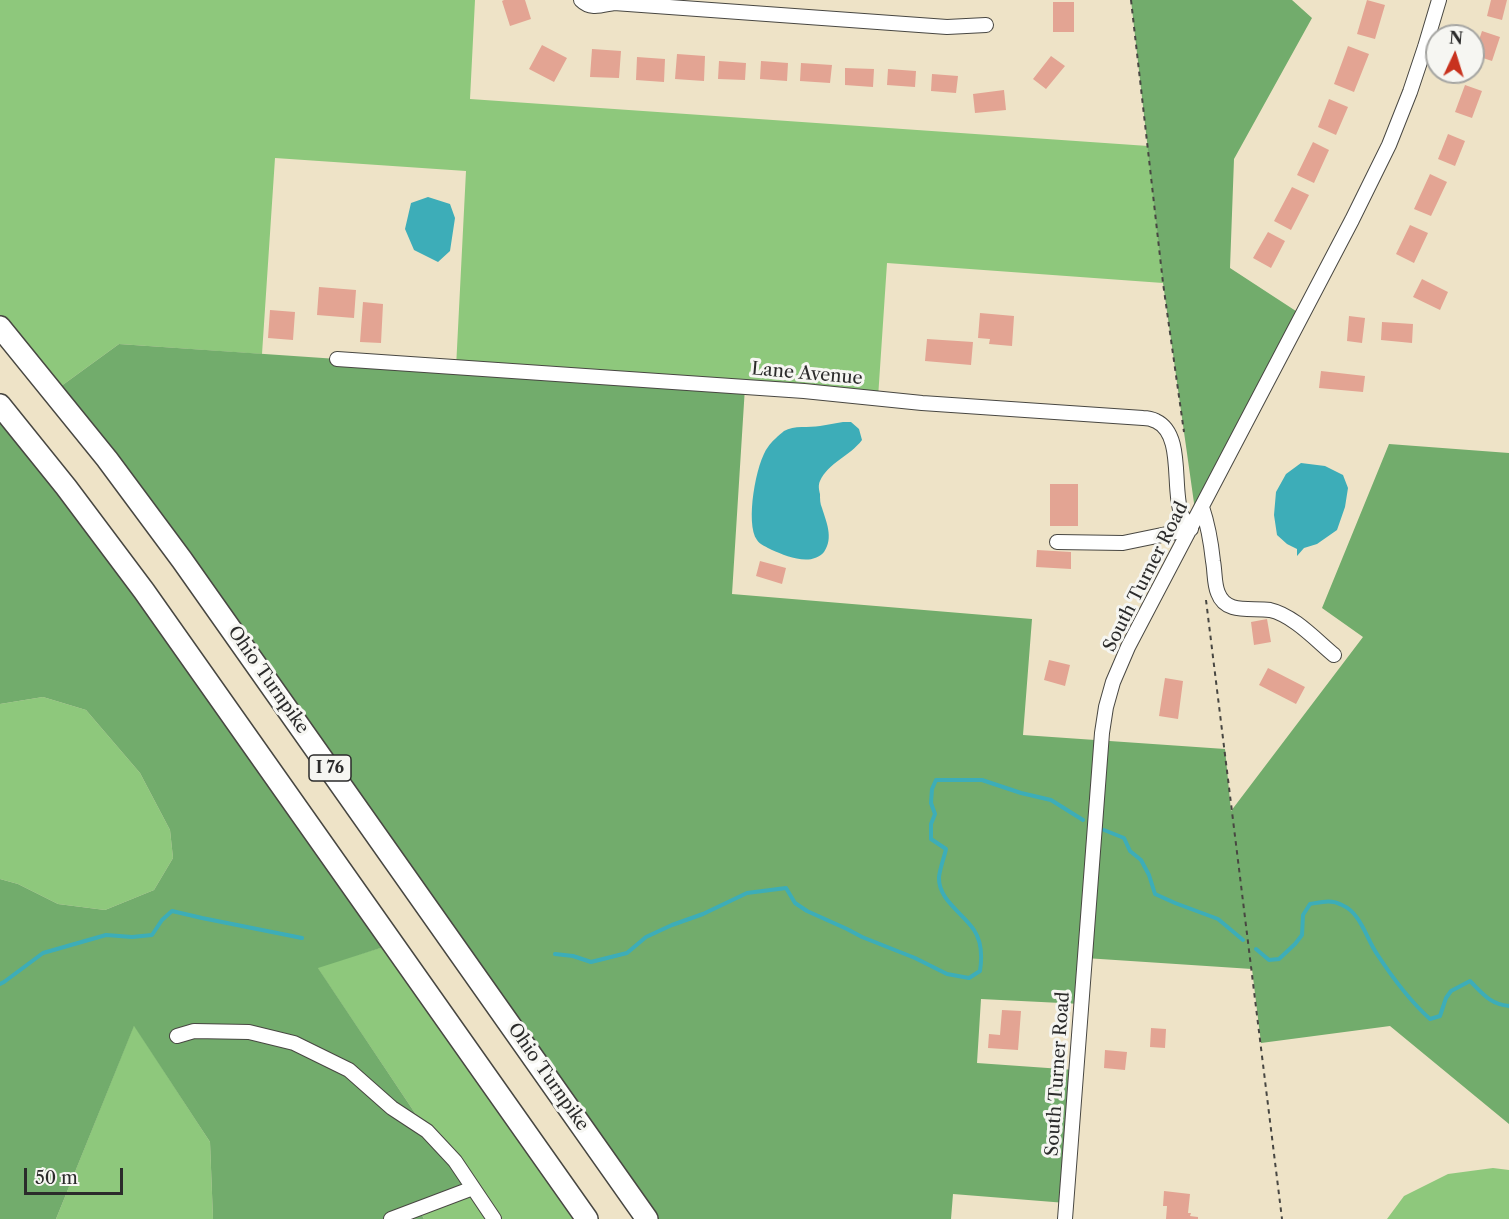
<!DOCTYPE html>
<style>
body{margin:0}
#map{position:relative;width:1509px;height:1219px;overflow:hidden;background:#eee3c7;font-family:"Libre Caslon Text",serif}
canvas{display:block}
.north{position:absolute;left:1425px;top:24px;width:60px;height:60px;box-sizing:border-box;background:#f6f6f2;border:2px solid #a5a5a2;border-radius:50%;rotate:4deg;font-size:16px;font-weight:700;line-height:24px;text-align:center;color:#2b2b2b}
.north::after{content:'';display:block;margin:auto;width:21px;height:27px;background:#c8321e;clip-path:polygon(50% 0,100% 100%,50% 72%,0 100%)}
.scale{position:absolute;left:24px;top:1168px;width:99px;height:27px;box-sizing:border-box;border:3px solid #2b2b2b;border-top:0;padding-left:8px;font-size:18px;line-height:21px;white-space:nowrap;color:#2b2b2b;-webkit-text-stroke:4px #f6f6f2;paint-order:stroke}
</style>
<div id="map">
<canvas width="1509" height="1219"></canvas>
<div class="north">N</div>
<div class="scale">50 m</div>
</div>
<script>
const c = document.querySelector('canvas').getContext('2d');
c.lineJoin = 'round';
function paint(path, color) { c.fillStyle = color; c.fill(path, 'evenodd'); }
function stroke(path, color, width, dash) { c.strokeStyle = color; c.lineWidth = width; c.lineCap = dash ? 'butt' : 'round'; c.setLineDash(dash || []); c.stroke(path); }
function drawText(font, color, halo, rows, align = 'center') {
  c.font = font + ' "Libre Caslon Text",serif'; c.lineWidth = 6; c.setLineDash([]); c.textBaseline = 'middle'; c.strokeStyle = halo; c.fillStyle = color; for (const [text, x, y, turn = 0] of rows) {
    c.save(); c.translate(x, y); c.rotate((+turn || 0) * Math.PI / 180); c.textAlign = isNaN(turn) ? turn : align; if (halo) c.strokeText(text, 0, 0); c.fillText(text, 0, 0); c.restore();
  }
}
paint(new Path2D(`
 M0,0H475L470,99L1148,146L1163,283L887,263L878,398L456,368L466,171L275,158L262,354L119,344L53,392L0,327Z
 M43,697L86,710L140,773L170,830L173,858L154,890L105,910L58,904L18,884L0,879V704Z
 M393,944L587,1219H424L419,1208L427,1131L317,967Z
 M134,1025L210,1142L213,1219H56Z
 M1493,1168L1509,1170V1219H1387L1404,1196L1448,1174Z`), '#8ec87c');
paint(new Path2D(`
 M1131,0H1292L1312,18L1234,159L1230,268L1302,315L1191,529L1194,503L1163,283Z
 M119,344L745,387L732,594L1032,619L1023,735L1225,749L1231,811L1363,637L1322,608L1389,444L1509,453V1124L1390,1026L1261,1043L1252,969L1085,958L1081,1004L981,999L977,1063L1076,1070L1066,1203L953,1194L951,1219H647L53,392Z
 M0,405L393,944L318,968L427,1131L473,1188L419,1209L424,1219H213L210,1142L134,1026L56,1219H0V879L18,884L58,904L105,910L154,890L173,858L170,830L140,773L86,710L43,697L0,704Z`), '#72ac6c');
paint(new Path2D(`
 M428,197L450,204L455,218L450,251L438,262L414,250L405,229L411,203Z
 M843,422H851L859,429L862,440C850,456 828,463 820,481C818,485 819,490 820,494C820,499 820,504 822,508C826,521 834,538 824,552C811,567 786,556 772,550C767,547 760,545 757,540C745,524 756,462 768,447C771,442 779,435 784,431C794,425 809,428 820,426C828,425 835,423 843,422Z
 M1301,463L1325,466L1343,475L1348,488L1345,507L1337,530L1317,544L1304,548L1297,556V549L1287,544L1277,535L1274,515L1276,492L1286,474Z`), '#3dadb8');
stroke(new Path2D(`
 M1104,830L1124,838L1130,851L1141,860L1149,875L1155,894L1175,903L1218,919L1243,940
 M1256,949L1269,960L1279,959L1295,944L1302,935L1303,915L1310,904C1322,902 1331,899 1342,905C1361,913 1366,938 1377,954C1392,977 1410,1001 1430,1019L1440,1016L1446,998L1451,991L1470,981C1483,994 1490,1004 1509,1006
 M555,954L573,956L591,962L627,953L646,937L672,925L703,914L747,893L786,888L795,903L807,911L847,929L862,937L915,958L947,974L969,978L980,971C982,958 982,942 974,930C963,913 938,900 939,877C940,868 944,858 946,849L931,839V824L935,814L931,803L932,789L936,780H982L1021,793L1051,800L1083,820
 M0,984L4,982L43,953L106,935L132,937L152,935L162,920L172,911L202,918L302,938`), '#3dadb8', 4);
paint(new Path2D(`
 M504,0H525L531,19L510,26L502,1Z
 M1367,0L1385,5L1375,39L1357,34Z
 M1491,0H1507L1502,20L1487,16Z
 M1053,2H1074V32H1053Z
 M1482,31L1500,37L1492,61L1474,55Z
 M542,45L567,58L554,82L529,69Z
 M1348,46L1369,54L1354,92L1334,84Z
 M592,49L621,51L619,78L590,77Z
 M677,54L705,56L704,81L675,79Z
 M1051,56L1065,66L1046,89L1033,79Z
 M637,57L665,59L664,82L636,80Z
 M719,61L746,63L745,80L718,79Z
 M761,61L788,63L787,81L760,79Z
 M801,63L832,65L830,83L800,81Z
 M845,68L874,69L873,87L845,85Z
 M888,69L916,71L915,87L887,85Z
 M932,74L958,76L956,93L931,91Z
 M1465,85L1482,91L1472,118L1455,112Z
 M1004,90L1006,110L975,113L973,94Z
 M1329,99L1348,107L1336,135L1318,127Z
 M1448,134L1465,141L1455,166L1438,159Z
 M1313,142L1329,150L1314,183L1297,175Z
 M1430,174L1447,182L1431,216L1414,209Z
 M1292,187L1309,195L1291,230L1274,221Z
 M1410,225L1428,233L1414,263L1396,254Z
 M1268,232L1285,241L1271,268L1253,258Z
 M1422,279L1448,292L1440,310L1413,297Z
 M319,287L356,290L354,318L317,315Z
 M363,302L383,304L381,343L360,342Z
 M270,310L295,312L293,340L268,338Z
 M980,313L1014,316L1012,346L989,344L990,339L978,338Z
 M1349,316L1365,318L1362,343L1347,341Z
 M1382,322L1413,324L1412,343L1381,340Z
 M927,339L973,342L971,365L925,361Z
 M1321,371L1365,376L1363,392L1319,388Z
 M1050,484H1078V526H1050Z
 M1037,550L1071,552V569L1036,567Z
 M760,561L786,568L782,584L756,576Z
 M1267,619L1271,642L1254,645L1251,622Z
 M1049,660L1070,665L1065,686L1044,680Z
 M1268,668L1305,687L1296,704L1259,685Z
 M1165,678L1183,681L1178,719L1159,716Z
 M1002,1010L1021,1011L1018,1050L988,1048L989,1034L1000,1035Z
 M1151,1028L1166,1029L1165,1048L1150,1047Z
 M1105,1050L1127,1052L1125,1070L1104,1068Z
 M1164,1191L1190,1194L1188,1213H1191L1190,1216L1198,1217V1219H1166L1167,1206H1163Z`), '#e3a493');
const minor = new Path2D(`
 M581,0C591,10 602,5 614,3L947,27L986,25
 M337,359L804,391L922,403L1143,418C1147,418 1152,419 1156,421C1184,434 1172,487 1181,513C1183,519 1187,524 1191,529L1123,543L1057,542
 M1202,507C1208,525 1211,542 1213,561C1215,571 1214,584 1218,593C1226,615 1252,607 1270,610C1293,615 1316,640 1334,655
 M177,1036L194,1031L249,1032L294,1043L349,1070L392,1108L427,1131L455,1161L494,1219
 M391,1219L473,1188
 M1065,1219L1102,733L1106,707L1113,682L1128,647L1352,220L1389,145L1410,92L1425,47L1439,0`);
const highway = new Path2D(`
 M0,327L107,459L182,560L647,1219
 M0,405L66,487L144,591L587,1219`);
stroke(minor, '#484742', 16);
stroke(highway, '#484742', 24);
stroke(new Path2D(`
 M1131,0L1163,283L1184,432
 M1206,600L1282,1219`), '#484742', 2, [4.5, 4.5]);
stroke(minor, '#fff', 14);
stroke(highway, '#fff', 21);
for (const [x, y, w] of [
 [330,768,42]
]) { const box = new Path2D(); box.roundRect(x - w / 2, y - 13, w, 26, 4.5); c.fillStyle = '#f6f6f2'; c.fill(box); stroke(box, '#2b2b2b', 1.5); }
drawText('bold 16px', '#2b2b2b', null, [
 ["I 76",330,768]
]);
drawText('18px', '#2b2b2b', '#f6f6f2', [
 ["Lane Avenue",807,374,5],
 ["South Turner Road",1146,577,-63],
 ["Ohio Turnpike",268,680,55],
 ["South Turner Road",1058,1074,-86],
 ["Ohio Turnpike",548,1077,55]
]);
</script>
